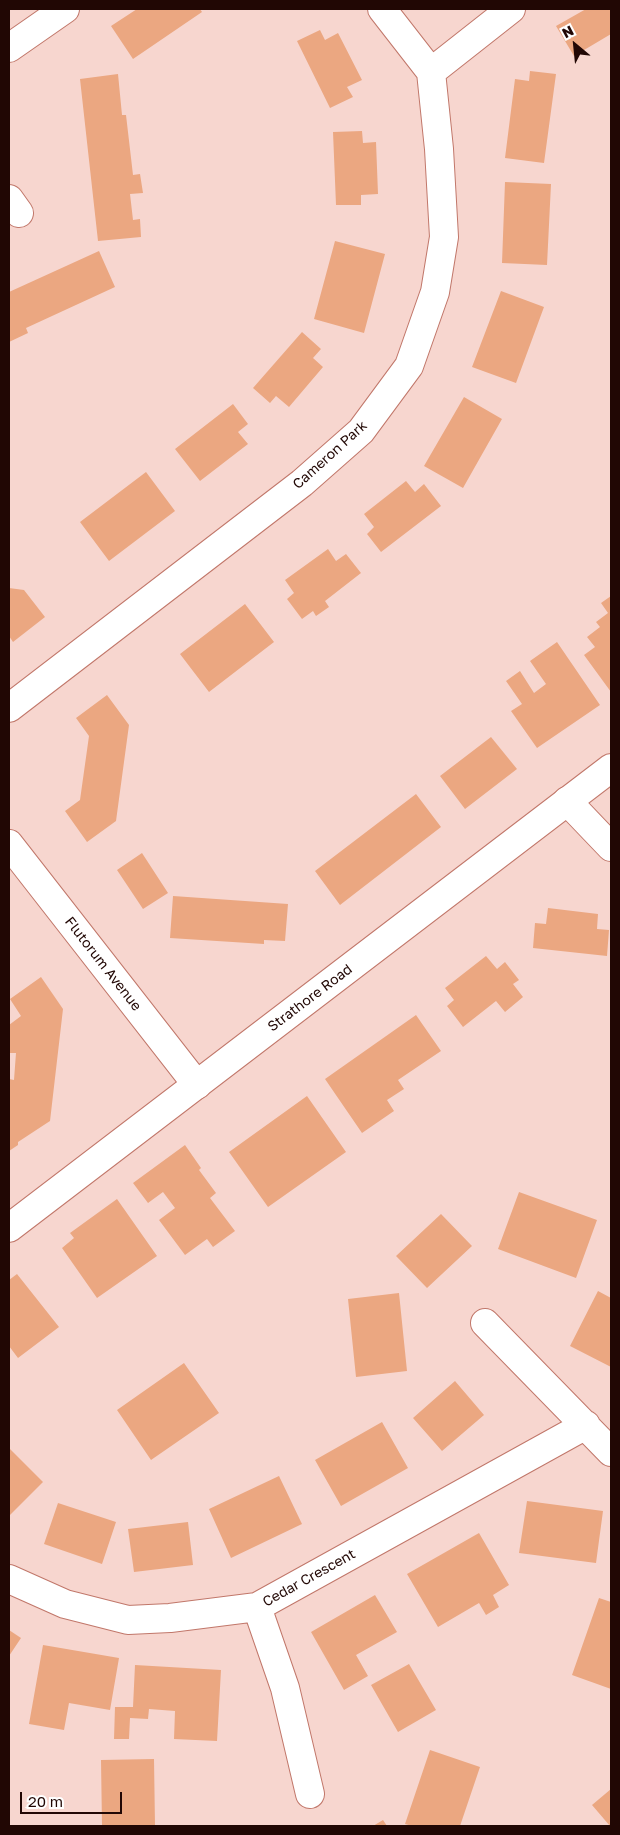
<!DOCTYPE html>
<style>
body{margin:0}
#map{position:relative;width:620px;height:1835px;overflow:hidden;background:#f7d6cf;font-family:"Golos Text",sans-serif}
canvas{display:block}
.frame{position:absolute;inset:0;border:10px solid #210704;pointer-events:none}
.north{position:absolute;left:550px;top:20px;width:50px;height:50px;-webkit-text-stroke:4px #fff;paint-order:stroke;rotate:332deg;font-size:14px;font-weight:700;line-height:20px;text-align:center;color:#210704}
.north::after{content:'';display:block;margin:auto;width:18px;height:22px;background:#210704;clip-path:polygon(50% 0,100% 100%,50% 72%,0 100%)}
.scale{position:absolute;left:20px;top:1792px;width:102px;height:22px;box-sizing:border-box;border:2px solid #210704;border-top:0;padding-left:6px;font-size:15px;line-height:18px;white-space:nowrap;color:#210704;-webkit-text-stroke:4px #fff;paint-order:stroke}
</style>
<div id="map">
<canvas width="620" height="1835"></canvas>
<div class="frame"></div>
<div class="north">N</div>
<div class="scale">20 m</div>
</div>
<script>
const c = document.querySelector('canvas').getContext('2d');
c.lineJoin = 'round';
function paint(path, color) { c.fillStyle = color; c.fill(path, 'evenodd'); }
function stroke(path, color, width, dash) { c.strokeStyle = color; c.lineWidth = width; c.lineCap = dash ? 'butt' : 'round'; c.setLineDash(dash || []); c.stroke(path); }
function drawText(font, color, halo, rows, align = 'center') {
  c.font = font + ' "Golos Text",sans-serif'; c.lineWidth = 4; c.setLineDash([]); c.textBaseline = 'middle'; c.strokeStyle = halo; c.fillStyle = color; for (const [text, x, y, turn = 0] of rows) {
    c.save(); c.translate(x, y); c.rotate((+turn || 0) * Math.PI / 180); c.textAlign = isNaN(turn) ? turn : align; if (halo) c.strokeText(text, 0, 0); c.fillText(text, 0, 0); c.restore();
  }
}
paint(new Path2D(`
 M137,9H200L202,12L133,59L111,26Z
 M586,9H611V34L574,56L556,26Z
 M320,30L325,40L338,33L362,80L347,87L353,97L330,108L297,41Z
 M530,71L556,74L544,163L505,158L515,79L529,81Z
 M118,74L122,115H126L133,175L140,174L143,193L130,194L133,220L140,219L141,237L98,241L80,79Z
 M362,131L363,143L376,142L378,194L361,195V205H336L333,132Z
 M505,182L551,184L547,265L502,263Z
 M335,241L385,254L364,333L314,319Z
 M99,251L115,287L26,328L28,333L9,342V292Z
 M501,291L544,307L516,383L472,367Z
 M302,332L321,349L313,358L323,367L289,407L276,396L270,403L253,388Z
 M464,397L502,419L463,488L424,466Z
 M233,404L248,424L238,432L248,444L200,481L175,449Z
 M146,472L175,511L109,561L80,522Z
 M406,481L415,492L424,484L441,506L381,552L367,534L374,527L364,514Z
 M328,549L336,561L346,554L361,573L325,601L329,607L316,616L313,611L302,619L287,599L294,593L285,580Z
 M9,588L24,590L45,617L13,642L9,636Z
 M611,596V692L584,655L595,647L587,637L600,627L596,622L608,613L601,603Z
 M245,604L274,642L209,692L180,654Z
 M557,642L600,705L537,748L511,711L522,704L506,681L520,671L534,693L546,684L530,661Z
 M107,695L129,725L116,821L87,842L65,811L80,800L89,736L76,718Z
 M491,737L517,769L465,809L440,776Z
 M416,794L441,827L340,905L315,871Z
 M142,853L168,893L143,909L117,870Z
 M173,896L288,904L285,941L264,940V944L170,938Z
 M548,908L598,914L597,929L609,930L607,956L533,948L535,923L546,924Z
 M486,956L497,969L505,962L519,980L513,984L523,997L505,1012L496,1001L463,1027L447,1006L454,1000L445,988Z
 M41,977L63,1009L50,1121L18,1142V1145L9,1151V1079L14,1080L16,1053H9V1025L21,1016L10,999Z
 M416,1015L441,1051L398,1080L404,1089L387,1100L394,1111L362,1133L325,1079Z
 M307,1096L346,1152L268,1207L229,1152Z
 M185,1145L201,1168L199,1170L216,1193L210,1198L235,1231L213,1247L207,1239L185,1255L159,1220L175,1208L163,1192L148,1203L133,1183Z
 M519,1192L597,1220L576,1278L498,1249Z
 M117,1199L157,1256L97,1298L62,1248L74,1238L70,1233Z
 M441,1214L472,1246L427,1288L396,1256Z
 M17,1274L59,1327L18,1358L9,1346V1280Z
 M598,1291L611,1298V1367L570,1346Z
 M399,1293L407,1371L356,1377L348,1299Z
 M184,1363L219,1413L151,1460L117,1410Z
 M455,1381L484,1415L442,1451L413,1418Z
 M382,1422L408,1468L341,1506L315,1460Z
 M9,1448L43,1482L9,1516Z
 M279,1476L302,1524L231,1558L209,1509Z
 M527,1501L603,1511L596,1563L519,1553Z
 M58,1503L116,1522L102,1564L44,1544Z
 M188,1522L193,1565L134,1572L128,1529Z
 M479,1533L509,1585L493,1595L499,1607L486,1615L479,1603L438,1627L407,1574Z
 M375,1595L397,1632L356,1655L368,1676L344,1690L311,1632Z
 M599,1598L611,1602V1689L572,1675Z
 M9,1630L21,1638L9,1656Z
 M43,1645L119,1658L110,1710L69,1703L64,1730L29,1724Z
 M409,1664L436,1710L398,1732L371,1685Z
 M135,1665L221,1670L217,1741L174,1739L175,1711L149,1709L148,1719L130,1718L129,1739H114L115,1707H133Z
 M430,1750L480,1767L460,1826H412L405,1824Z
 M154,1759L155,1826H102L101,1760Z
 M611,1789V1826H610L592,1805Z
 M383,1820L387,1826H373Z`), '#eba781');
const minor = new Path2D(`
 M9,48L65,9
 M431,72L511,9
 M9,199L19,213
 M9,708L302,483L361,431L409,366L435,292L444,237L439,149L431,72L382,9
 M567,801L611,847
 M9,844L197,1085
 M485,1323L611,1452
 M9,1579L65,1604L128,1620L170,1618L257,1607L586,1425
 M257,1607L285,1688L310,1794`);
const tertiary = new Path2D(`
 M9,1228L611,768`);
stroke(minor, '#c1776a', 30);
stroke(tertiary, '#c1776a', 30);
stroke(minor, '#fff', 28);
stroke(tertiary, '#fff', 28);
drawText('14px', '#210704', '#fff', [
 ["Cameron Park",330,455,-42],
 ["Flutorum Avenue",103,964,52],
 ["Strathore Road",310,998,-37],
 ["Cedar Crescent",309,1578,-29]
]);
</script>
